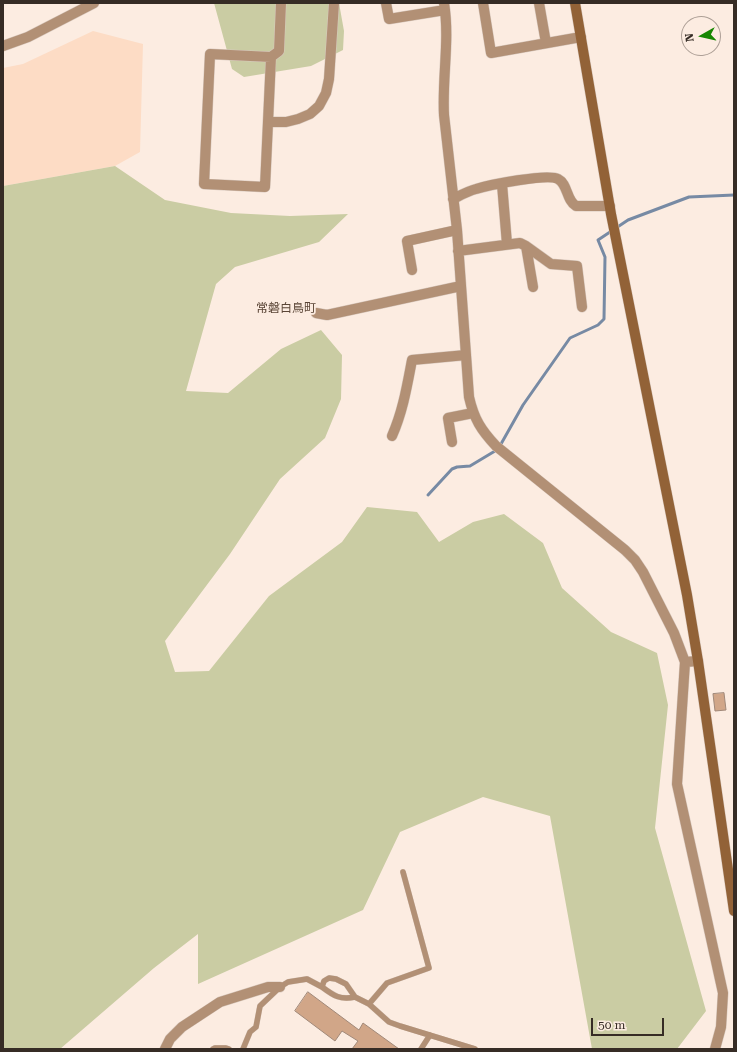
<!DOCTYPE html>
<meta charset="utf-8">
<style>
body{margin:0}
#map{position:relative;width:737px;height:1052px;overflow:hidden;background:#fcece1;font-family:"Roboto Serif",serif}
canvas{display:block}
.frame{position:absolute;inset:0;border:4px solid #362c25;pointer-events:none}
.north{position:absolute;left:681px;top:16px;width:40px;height:40px;box-sizing:border-box;background:#fcece1;border:1px solid #ad9f96;border-radius:50%;rotate:262deg;font-size:11px;font-weight:700;line-height:16px;text-align:center;color:#362c25}
.north::after{content:'';display:block;margin:auto;width:14px;height:18px;background:#178702;clip-path:polygon(50% 0,100% 100%,50% 72%,0 100%)}
.scale{position:absolute;left:591px;top:1018px;width:73px;height:18px;box-sizing:border-box;border:2px solid #362c25;border-top:0;padding-left:5px;font-size:12px;line-height:14px;white-space:nowrap;color:#362c25;-webkit-text-stroke:3px #fcece1;paint-order:stroke}
</style>
<div id="map">
<canvas width="737" height="1052"></canvas>
<div class="frame"></div>
<div class="north">N</div>
<div class="scale">50 m</div>
</div>
<script>
const c = document.querySelector('canvas').getContext('2d');
c.lineJoin = 'round';
function paint(path, color) { c.fillStyle = color; c.fill(path, 'evenodd'); }
function stroke(path, color, width, dash) { c.strokeStyle = color; c.lineWidth = width; c.lineCap = dash ? 'butt' : 'round'; c.setLineDash(dash || []); c.stroke(path); }
function drawText(font, color, halo, rows, align = 'center') {
  c.font = font + ' "Roboto Serif","Noto Sans JP",serif'; c.lineWidth = 3.5; c.setLineDash([]); c.textBaseline = 'middle'; c.strokeStyle = halo; c.fillStyle = color; for (const [text, x, y, turn = 0] of rows) {
    c.save(); c.translate(x, y); c.rotate((+turn || 0) * Math.PI / 180); c.textAlign = isNaN(turn) ? turn : align; if (halo) c.strokeText(text, 0, 0); c.fillText(text, 0, 0); c.restore();
  }
}
paint(new Path2D(`
 M93,31L143,44L140,152L115,166L3,186V68L23,64Z`), '#fddcc5');
paint(new Path2D(`
 M214,3H339L344,31L343,50L311,66L244,77L232,69Z
 M115,166L165,200L231,213L290,216L348,214L319,242L235,267L216,284L186,391L228,393L281,349L321,330L342,355L341,399L325,438L280,479L230,554L165,641L175,672L209,671L269,596L342,542L367,507L417,512L439,542L473,522L504,514L543,543L562,588L611,632L657,653L668,705L655,828L706,1011L677,1049H592L550,816L483,797L400,832L363,910L198,984V934L154,968L60,1049H3V186Z`), '#cacca3');
stroke(new Path2D(`
 M428,495L452,469L457,467L470,466L495,451L501,444L523,405L570,338L598,325L604,319L605,257L598,240L628,220L689,197L734,195`), '#778aa4', 3);
const building = new Path2D(`
 M724,693L726,710L715,711L713,694Z
 M308,992L359,1030L363,1023L399,1049H352L358,1041L342,1031L335,1041L295,1011Z`);
paint(building, '#d1a688');
stroke(building, '#a08878', 1);
const lane = new Path2D(`
 M355,997C340,1000 334,996 322,987L324,981L329,978L336,979L346,984L355,997L369,1004L389,1022L400,1026L475,1049
 M369,1004L387,983L429,968L403,872
 M213,1049L215,1048H226L229,1049
 M243,1049L250,1032L256,1027L260,1006L280,987L288,982L307,979L322,987
 M421,1049L430,1035`);
const street = new Path2D(`
 M386,3L389,19L445,10
 M444,3C450,40 442,77 444,115L457,230L469,397C474,419 481,430 496,446L625,550L635,560L643,572L674,633L685,662L698,661
 M483,3L491,53L581,37
 M539,3L546,43
 M3,46L28,37L94,3
 M271,57L265,187L204,184L210,54L271,57L279,51L281,3
 M268,122H286L298,119L310,114L319,106L326,93L329,79L334,3
 M502,184L507,244
 M453,199C461,195 468,191 476,189C489,185 548,173 558,179C568,184 566,200 576,206H610
 M526,246L533,287
 M458,251L520,243L526,246L551,264L577,266L582,307
 M412,270L407,241L457,230
 M316,313L327,315L461,286
 M392,436C403,411 407,386 412,360L466,355
 M452,442L448,418L473,413
 M685,662L677,784L723,993L721,1027L715,1049
 M165,1049L170,1039L182,1027L220,1002L268,987H280`);
const secondary = new Path2D(`
 M575,3L611,214L687,595L698,661L734,911`);
stroke(lane, '#d8c9bf', 6);
stroke(street, '#d8c9bf', 11);
stroke(secondary, '#d8c9bf', 11);
stroke(lane, '#b29075', 5.5);
stroke(street, '#b29075', 10);
stroke(secondary, '#926237', 10);
drawText('12px', '#5a4536', '#fcece1', [
 ["常磐白鳥町",286,308]
]);
</script>
